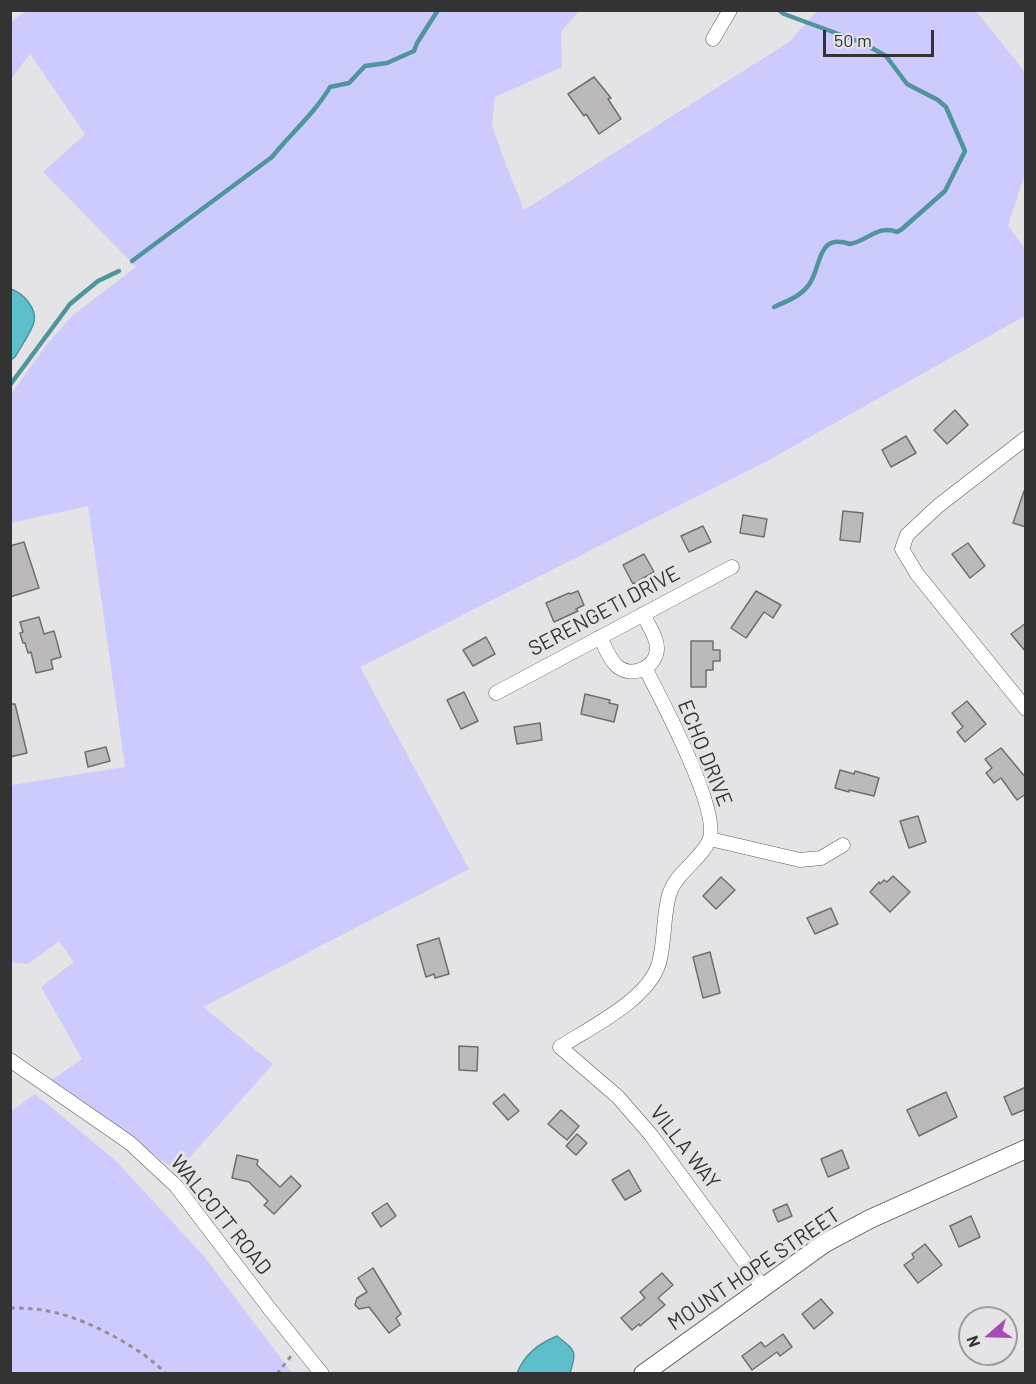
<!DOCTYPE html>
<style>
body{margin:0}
#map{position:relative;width:1036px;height:1384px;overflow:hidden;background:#e4e4e7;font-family:Barlow,sans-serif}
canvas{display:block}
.frame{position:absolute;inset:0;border:12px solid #333334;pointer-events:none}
.north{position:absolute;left:958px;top:1306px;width:60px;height:60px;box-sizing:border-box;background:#e4e4e7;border:2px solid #9d9d9f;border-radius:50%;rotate:250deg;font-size:16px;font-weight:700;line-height:24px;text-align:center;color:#333334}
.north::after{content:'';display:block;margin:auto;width:21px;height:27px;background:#a64ab4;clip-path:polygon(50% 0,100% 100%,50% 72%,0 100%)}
.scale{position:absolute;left:823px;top:30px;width:111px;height:27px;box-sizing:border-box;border:3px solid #333334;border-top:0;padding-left:8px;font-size:18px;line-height:21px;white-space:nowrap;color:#333334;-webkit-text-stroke:4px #e4e4e7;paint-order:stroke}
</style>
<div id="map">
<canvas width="1036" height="1384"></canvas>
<div class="frame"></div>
<div class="north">N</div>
<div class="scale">50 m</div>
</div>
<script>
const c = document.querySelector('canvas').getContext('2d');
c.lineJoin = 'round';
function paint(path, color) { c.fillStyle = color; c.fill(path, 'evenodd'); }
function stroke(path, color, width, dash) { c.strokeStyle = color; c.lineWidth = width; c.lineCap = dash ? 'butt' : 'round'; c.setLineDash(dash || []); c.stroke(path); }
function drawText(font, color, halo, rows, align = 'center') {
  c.font = font + ' Barlow,sans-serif'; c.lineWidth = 6; c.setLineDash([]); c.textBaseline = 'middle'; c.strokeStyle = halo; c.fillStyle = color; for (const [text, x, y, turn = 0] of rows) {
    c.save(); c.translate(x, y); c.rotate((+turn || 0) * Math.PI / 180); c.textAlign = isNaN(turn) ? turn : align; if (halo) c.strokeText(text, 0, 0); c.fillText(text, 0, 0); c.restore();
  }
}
paint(new Path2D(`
 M26,11H579L561,32L562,67L495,97L492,125L503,157L524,210L789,42L817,11H976L1025,72V174L1008,225L1025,249V316L769,460L360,667L469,869L203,1007L273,1064L176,1173L167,1164L50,1081L82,1059L41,987L74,962L59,941L28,964L11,962V785L125,767L88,506L11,523V394L48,343L72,316L136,267L43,172L85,134L30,54L11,79V22Z
 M35,1094L115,1160L203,1255L292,1373H11V1111Z`), '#cdcbfd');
const water = new Path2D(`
 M11,289C23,293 37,308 34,322C31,333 21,346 15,357L11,360Z
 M557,1336C574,1350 578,1349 570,1373H517C525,1354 538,1344 557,1336Z`);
paint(water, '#5dbfcb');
stroke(water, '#50959e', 1.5);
stroke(new Path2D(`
 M132,261L272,157C291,133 315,113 330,87L349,83L365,66L387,63L414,51L417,43L438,10
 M774,307C787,301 802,296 810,283C822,264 817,233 850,244C867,241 879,224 897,232L902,229L945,191L965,151L946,107L938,100L907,84L886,56L863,43L784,14L779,10
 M10,385L70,304L98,281L119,271`), '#50959e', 4.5);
const building = new Path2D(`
 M594,77L611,98L608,99L621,119L599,134L586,114L584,116L568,94Z
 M955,410L968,425L947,444L934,430Z
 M906,436L916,453L891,467L882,450Z
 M1024,491L1026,492V527L1013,523Z
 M843,511L863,513L860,542L840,540Z
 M743,515L767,519L764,537L740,533Z
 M703,526L711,542L689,552L681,536Z
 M24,542L39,588L10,597V546Z
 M968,543L985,566L970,578L952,554Z
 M644,554L654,572L633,584L623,565Z
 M578,591L584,605L576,609L578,611L554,622L546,603L569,593L570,594Z
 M756,591L781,605L773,618L764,612L746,638L731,628Z
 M39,617L44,634L54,631L61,657L51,660L53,669L36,673L31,652L28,653L25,643H23L20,633L23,632L20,622Z
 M1026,623V652L1011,634Z
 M486,637L495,654L473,666L463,650Z
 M691,641H713V650H720V661H713V670H706V687H691Z
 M464,692L478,721L461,729L447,700Z
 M585,694L610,700L609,703L618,705L614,722L581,714Z
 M967,701L986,724L965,742L957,732L963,727L952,713Z
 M10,704H15L27,753L10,757Z
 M540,723L542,740L517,744L514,727Z
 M106,747L110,761L88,767L85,752Z
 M1001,748L1026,778V794L1017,800L1001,778L994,783L986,773L992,768L985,759Z
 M840,770L854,774L855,771L879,778L874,796L849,790V792L835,788Z
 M918,816L926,842L909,848L900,821Z
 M893,876L910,892L890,912L870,892L879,882L880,884L884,880L887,882Z
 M721,877L735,890L716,909L703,896Z
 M831,908L838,924L815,934L807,918Z
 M439,938L449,974L435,978L434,974L426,977L417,945Z
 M710,952L720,993L703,998L693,957Z
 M459,1046L478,1047L477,1071L459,1070Z
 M1026,1087V1109L1012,1115L1004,1097Z
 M946,1092L957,1117L919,1136L907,1110Z
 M504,1094L519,1111L508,1120L493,1103Z
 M561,1110L579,1126L567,1140L548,1124Z
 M577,1134L587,1143L576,1155L566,1146Z
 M842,1150L849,1168L828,1177L821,1159Z
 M237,1155L258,1160L257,1165L280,1187L291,1176L301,1186L274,1214L264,1205L268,1201L249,1182L232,1178Z
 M629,1170L641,1191L625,1200L612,1180Z
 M387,1203L396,1216L381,1227L372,1213Z
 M787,1204L792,1216L778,1222L773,1210Z
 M971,1216L980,1237L959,1247L950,1226Z
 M925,1244L942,1265L918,1283L904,1265L914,1258L912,1254Z
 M373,1268L401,1314L396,1318L400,1325L389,1333L369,1307L359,1309L355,1305L357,1298L367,1292L358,1278Z
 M662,1273L673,1285L658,1298L665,1305L640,1326L639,1324L632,1330L621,1318L645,1298L640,1292Z
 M821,1299L833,1313L814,1329L802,1314Z
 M783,1334L792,1347L780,1356L777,1352L752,1370L742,1356L761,1342L765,1347Z`);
paint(building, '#bcb9bb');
stroke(building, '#716e6f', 1.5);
const street = new Path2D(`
 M713,39L730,10
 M1026,438L938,506L907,535L902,549L917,574L1026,709
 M600,637C605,647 609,659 617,666C631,678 655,669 657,650C658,638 648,625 643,614
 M645,668C660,697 722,813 709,841C699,862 676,872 669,895C663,917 665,941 659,963C649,999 591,1027 560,1047L618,1097L651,1135L762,1286
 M496,693L732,567
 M710,839L800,860L821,858L843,845
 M10,1060L130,1143L176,1186L269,1308L322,1374`);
const secondary = new Path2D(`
 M643,1374L825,1243L870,1219L1026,1149`);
stroke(street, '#5e5e60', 15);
stroke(secondary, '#5e5e60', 20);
stroke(new Path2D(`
 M10,1308C26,1308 42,1309 57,1313C88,1320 145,1350 166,1374
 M277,1374L291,1356`), '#919193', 3, [4.5, 4.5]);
stroke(street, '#fff', 14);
stroke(secondary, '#fff', 18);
drawText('21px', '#333334', '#e4e4e7', [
 ["SERENGETI DRIVE",604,611,-28],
 ["ECHO DRIVE",705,753,68],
 ["VILLA WAY",685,1147,52],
 ["WALCOTT ROAD",221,1215,51],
 ["MOUNT HOPE STREET",754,1269,-34]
]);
</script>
